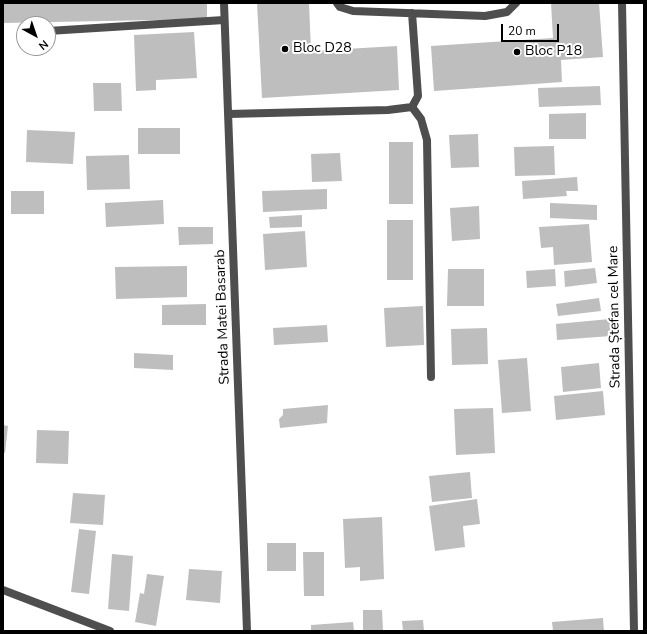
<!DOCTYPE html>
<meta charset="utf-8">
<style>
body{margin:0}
#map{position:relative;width:647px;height:634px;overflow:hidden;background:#fff;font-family:"Nunito Sans",sans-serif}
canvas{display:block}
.frame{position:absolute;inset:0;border:4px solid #000;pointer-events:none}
.north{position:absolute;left:16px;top:16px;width:40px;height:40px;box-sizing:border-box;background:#fff;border:1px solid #999;border-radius:50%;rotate:140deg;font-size:11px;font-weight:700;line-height:16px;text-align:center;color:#000}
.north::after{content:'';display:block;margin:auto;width:14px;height:18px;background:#000;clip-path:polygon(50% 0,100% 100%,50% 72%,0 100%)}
.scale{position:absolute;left:501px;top:24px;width:58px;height:18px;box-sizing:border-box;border:2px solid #000;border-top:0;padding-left:5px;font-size:12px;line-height:14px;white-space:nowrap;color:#000;-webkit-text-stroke:3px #fff;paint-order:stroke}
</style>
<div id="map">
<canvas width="647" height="634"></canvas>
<div class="frame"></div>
<div class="north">N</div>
<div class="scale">20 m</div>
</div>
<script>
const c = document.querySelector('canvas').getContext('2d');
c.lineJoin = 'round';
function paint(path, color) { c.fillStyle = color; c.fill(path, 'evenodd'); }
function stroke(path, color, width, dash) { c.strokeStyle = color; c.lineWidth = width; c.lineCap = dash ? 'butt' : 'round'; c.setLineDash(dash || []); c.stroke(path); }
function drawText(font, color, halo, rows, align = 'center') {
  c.font = font + ' "Nunito Sans",sans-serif'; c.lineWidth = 4; c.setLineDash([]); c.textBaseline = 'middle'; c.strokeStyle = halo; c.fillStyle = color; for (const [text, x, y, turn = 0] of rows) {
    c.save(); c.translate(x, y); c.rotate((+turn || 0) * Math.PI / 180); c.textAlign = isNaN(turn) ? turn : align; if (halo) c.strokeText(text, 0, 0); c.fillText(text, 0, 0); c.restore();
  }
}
paint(new Path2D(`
 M3,3H207V19L3,23Z
 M257,3H309L311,51L397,46L399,90L262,98Z
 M551,3H599L603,57L561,60L562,82L434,91L431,46L553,38Z
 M194,32L197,78L156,80V90L136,91L134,35Z
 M93,83H121L122,111H94Z
 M600,86L601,105L539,107L538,88Z
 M586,113V139H549V114Z
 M138,128H180V154H138Z
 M27,130L75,132L73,164L26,162Z
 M478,134L479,167L451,168L449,135Z
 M389,142H413V204H389Z
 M554,146L555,175L515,176L514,147Z
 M340,153L342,181L312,182L311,154Z
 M129,155L130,189L87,190L86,156Z
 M577,177L578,191H566L567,196L523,199L522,181Z
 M327,189V209L263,212L262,191Z
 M11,191H44V214H11Z
 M163,200L164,224L106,227L105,203Z
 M550,203L597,205V220L550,218Z
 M479,206L480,239L452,241L450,208Z
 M302,215V227L270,228L269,217Z
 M387,220H413V280H387Z
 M589,224L592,262L554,265L553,247L541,248L539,227Z
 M178,227H213V244L179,245Z
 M305,231L307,267L265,270L263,234Z
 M187,266V297L116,299L115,267Z
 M595,268L597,283L565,287L564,271Z
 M448,269H484V306H447Z
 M555,269L556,286L527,288L526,271Z
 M599,298L601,311L558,316L556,304Z
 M206,304V325H162V305Z
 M423,306L424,345L386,347L384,308Z
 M610,319L611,336L557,340L556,324Z
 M327,325L328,342L274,345L273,328Z
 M487,328L488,364L452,365L451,329Z
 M134,353L173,355V370L134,368Z
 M527,358L531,411L502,413L498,360Z
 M599,363L601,388L563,392L561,367Z
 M603,391L605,415L556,420L554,396Z
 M328,405L327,423L280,428L279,419L283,415V409Z
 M493,408L495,453L456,455L454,409Z
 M3,425L8,426L5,453L3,452Z
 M37,430L69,431L68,464L36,463Z
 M470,472L472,498L432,502L429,476Z
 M73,493L105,495L103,525L70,523Z
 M477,499L480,524L463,526L465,547L435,551L429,506Z
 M382,517L384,579L360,581V567L345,568L343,519Z
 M79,529L96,531L89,594L71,592Z
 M267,543H296V571H267Z
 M303,552H324V596H304Z
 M112,554L133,556L129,611L108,609Z
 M189,569L222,571L220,603L186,600Z
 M147,574L164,576L156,626L135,622L140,593L144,594Z
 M363,610H382L383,631H363Z
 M603,618L604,631H553L552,622Z
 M423,620L424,631H403L402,621Z
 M353,622L354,631H311V625Z`), '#bebebe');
stroke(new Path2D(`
 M337,3L340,7L353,11L485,16L507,12L516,3
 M229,114L388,110L412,107L418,96L412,13`), '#4e4e4e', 8);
stroke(new Path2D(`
 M224,3L247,631
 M622,3L634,631
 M48,31L224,20
 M412,107L421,119L427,140L431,377
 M3,590L110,631`), '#4e4e4e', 8);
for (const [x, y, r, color] of [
 [285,49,4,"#000"],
 [517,52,4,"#000"]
]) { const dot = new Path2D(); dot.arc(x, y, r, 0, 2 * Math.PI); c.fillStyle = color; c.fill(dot); stroke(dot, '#fff', 1.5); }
drawText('14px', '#000', '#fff', [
 ["Bloc D28",293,49],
 ["Bloc P18",525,52]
], 'left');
drawText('14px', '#000', '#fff', [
 ["Strada Matei Basarab",223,317,-92],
 ["Strada Ștefan cel Mare",615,317,-91]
]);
</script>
